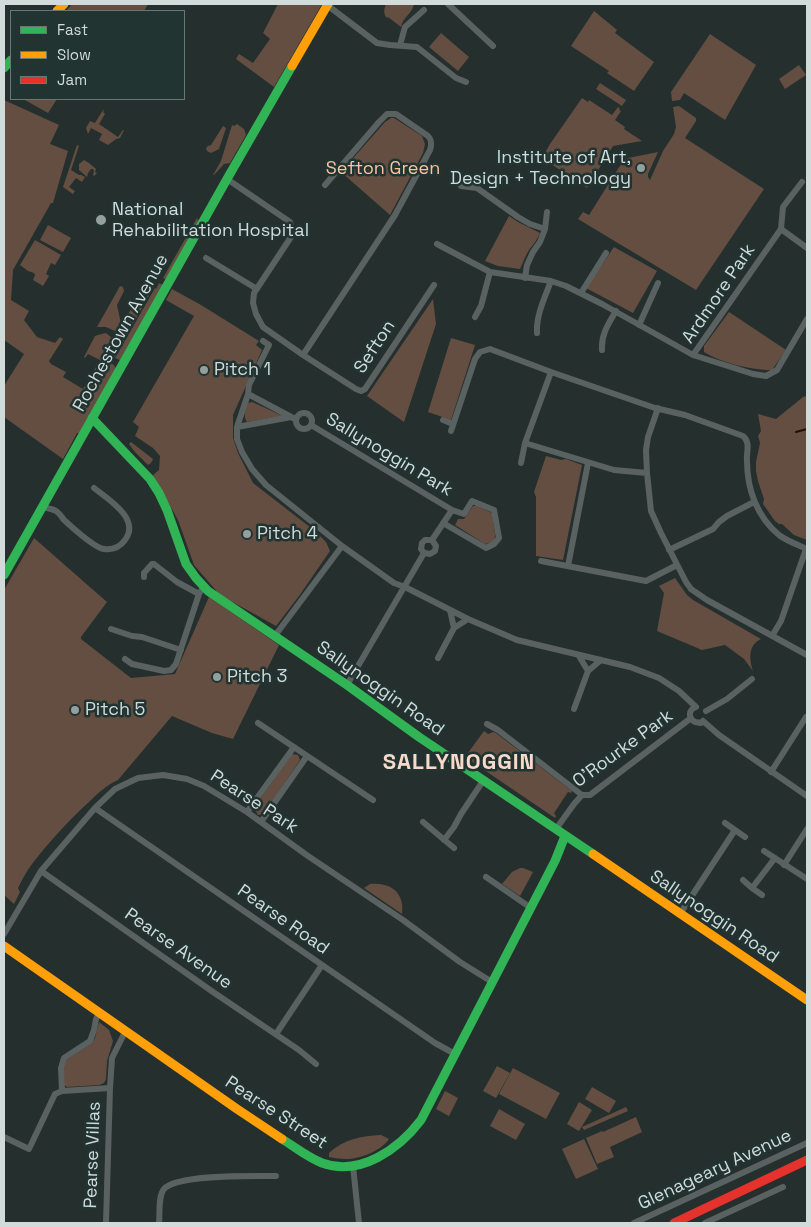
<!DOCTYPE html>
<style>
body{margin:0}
#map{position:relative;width:811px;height:1227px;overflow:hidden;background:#25302e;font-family:"Space Grotesk",sans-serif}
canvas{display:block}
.frame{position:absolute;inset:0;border:5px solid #d0dbda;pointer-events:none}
.legend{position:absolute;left:10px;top:10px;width:175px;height:90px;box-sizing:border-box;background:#213432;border:1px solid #677775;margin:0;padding:6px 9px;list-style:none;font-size:15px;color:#d0dbda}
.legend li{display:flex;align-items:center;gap:10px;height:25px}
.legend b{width:25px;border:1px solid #677775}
</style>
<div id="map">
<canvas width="811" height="1227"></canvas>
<div class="frame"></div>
<ul class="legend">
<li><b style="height:6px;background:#30b455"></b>Fast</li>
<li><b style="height:6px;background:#ff9f0a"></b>Slow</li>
<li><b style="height:6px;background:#e5322d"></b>Jam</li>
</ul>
</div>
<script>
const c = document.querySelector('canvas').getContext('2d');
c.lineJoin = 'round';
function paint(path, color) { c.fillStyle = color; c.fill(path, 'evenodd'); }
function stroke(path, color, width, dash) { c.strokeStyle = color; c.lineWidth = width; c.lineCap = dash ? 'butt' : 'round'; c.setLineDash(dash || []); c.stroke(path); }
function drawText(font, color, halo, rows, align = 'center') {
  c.font = font + ' "Space Grotesk",sans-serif'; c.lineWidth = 5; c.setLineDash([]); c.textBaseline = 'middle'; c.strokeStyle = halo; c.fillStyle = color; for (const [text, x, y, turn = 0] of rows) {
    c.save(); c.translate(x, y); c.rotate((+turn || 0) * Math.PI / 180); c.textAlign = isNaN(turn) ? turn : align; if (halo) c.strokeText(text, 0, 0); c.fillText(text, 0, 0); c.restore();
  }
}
paint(new Path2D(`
 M72,4H148L144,11H66Z
 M278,4H322L274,87L236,59L239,54L253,63L270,39L263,33Z
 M386,4H414C412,14 403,17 401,27L388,17L387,18C383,14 384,9 386,4Z
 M594,11L617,30L615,33L654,62L634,91L607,73L609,71L571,46Z
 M441,33L469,57L458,71L429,47Z
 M710,34L756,65L725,120L684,93L680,100L672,101L671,92Z
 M799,65L806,75L785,89L779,79Z
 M600,83L626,100L622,106L596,89Z
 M582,98L588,102L589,100L612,115L618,107L620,109L619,110L621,111L615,120L625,127L624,129L642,141L613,146L587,188L542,158L550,144Z
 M23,99H57L48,113Z
 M4,100L59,125L50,144L68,151L53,203H51L13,270L11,300L29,311L24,320L37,337L55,343L60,337L63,339L49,361L51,364L66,372L63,377L83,389L100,360L88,354L85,358L84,357L95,336L98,335L106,333L112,338L104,354C105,360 109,362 114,365L116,369L79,433H77L63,459L4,417V386L24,354L4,340Z
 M679,106L696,118V121L685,138L764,189L696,290L578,219L583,212L589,215L623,161L628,158L658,152L648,174V177L650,180L663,151L674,134L676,127L673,107Z
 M103,110H104L103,112L105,114L99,124L118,137L123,130H124L120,138L116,139L108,145L99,140L102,134L91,128L88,134L86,128L90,121L95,123Z
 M391,118H394L422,136L425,144L423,153L390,215L341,172L385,122Z
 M237,124L244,129L246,135L230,163L224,164L214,175H213L221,161L232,125L234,126Z
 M223,126L226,128L219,149L211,153L207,151L206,148L208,146L211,145Z
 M77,145L79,146L71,170L79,175H81L85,177L82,182L76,178L69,187L75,191L73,194L63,187Z
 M84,160L89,163L96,169L95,172L97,173L94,176L93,175L94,171L93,169H91L88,173L87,177L79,170V164Z
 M509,216L518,222L540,233C537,240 534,244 529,250C525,256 523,263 520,269L498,266L485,261Z
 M197,218V219L200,221L167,280L163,278Z
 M48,225L71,238L63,252L40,240Z
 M35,240L61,255L55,265L51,263L46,274L49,276L43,286L33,280L35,275L34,273L28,271L20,265Z
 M614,247L657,271L633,313L586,288Z
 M154,283H156L114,358L111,356V353L125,327V320L131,309L140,308Z
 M159,283L163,285L122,357L120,360L115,358L155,288L156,289Z
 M120,286L123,287L124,291L117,305L121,324L119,330L115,331L106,327H97Z
 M172,289L201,305L259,341L256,345L262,350L233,415V438L238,453L253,483L315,531L326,542L330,551L299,596L276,626L220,595L194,565L178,520L153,475L159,470L160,456L153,448L135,436L139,427L133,422L194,316L166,300Z
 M433,299L436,324L404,422L367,396Z
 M729,312L786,350L772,370C751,370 722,363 704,352V346Z
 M451,338L475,345L451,420L428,412Z
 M807,396V540L794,535L782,524H779L775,521L763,504L764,499L758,481L756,471V462L760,443L758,436L761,431L758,414L776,419L803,397Z
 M252,402L283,416L247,422C243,416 245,410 248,403Z
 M131,442L153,459L151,463L148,465L134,451L129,444Z
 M546,456L561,460L566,459L582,465L563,560L536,556V497L534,492Z
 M473,506H477L492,513L495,534V537L493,542L485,544L455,525L458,519H464Z
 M34,538L107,602L81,637V639L131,678L175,674L209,597L279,645L233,739L212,733L172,716L118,780C107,785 98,793 90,801C69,820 49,842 32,864C26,872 22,880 18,888L20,892L14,904L4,895V590Z
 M675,578L687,595L693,600L761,639C748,645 749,659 753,671L744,659L725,645L702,650L657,631L664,593L659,586Z
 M484,731L488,734L493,732L496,733L572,791L571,793L568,792L554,813L556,816L555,818L465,757Z
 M292,754L298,755L300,760L264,814L258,815L254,808Z
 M520,868H523L533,872L520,896L502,884L512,872Z
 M370,884C391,882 405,893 402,914L364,888Z
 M99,1022L109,1030L113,1041L107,1061L106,1079L104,1083L99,1085L67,1087L64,1085V1064L65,1061L92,1043L95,1038Z
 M497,1066L510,1073L496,1098L483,1091Z
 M513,1068L560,1093L546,1119L499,1094Z
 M592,1087L616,1101L609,1113L585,1099Z
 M445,1091L458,1098L449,1116L436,1109Z
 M579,1102L592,1110L579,1131L567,1124Z
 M626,1107L628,1111L584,1130L582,1127Z
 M499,1109L525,1124L516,1140L490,1126Z
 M636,1117L642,1132L610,1147L614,1157L597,1164L586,1138L602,1131L603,1132Z
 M381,1135L389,1139C381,1151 360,1159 346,1159C340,1159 335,1158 329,1157V1153C344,1139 361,1136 381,1135Z
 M584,1139L598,1169L576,1179L562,1149Z`), '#634e41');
stroke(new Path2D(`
 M796,432L807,429`), '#250f04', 2);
stroke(new Path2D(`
 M448,4L493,46
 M327,5L377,43L390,45L417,47L456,78L466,82
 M400,45L405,27L424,10
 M227,179L290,222L292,230L291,237L254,293L253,303L256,314L263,327L303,355L356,389L361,391L365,389L434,285
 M461,186L477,188L518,217L530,224L545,229
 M781,229L783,207L802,182
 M437,244L490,272L551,281L566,286L602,304L693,355L753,374L766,376L777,370L807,319
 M206,258L257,289
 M525,278L527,265L533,252L540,242L545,229L547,212
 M581,293L606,253
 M475,317L481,306L490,272
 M639,325L658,283
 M537,333C536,315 545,297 551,281
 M602,350C601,335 608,324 616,311
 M303,355L395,215L430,150C432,144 432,140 428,136L396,114H387L379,122L325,185
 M693,355L781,229L807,248
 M248,394L249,385L269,345L263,341
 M658,408L648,437L646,450L647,473L651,511L661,533L686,582L691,589L707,600L807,655
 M296 421a8 8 0 1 1 16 0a8 8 0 1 1-16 0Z
 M295,419L248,394L237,427V439L242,452L252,469L266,485L342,546L394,583L405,587L468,619L517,640L630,667L659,678L679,691L696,707
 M443,420L453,424
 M311,425L452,510L432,540
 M237,427L291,417
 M451,431L475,359L480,352L490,349L551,372
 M521,463L525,443
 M647,473L614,470L525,443L551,372L655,408L685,415L743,436C751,443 746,452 747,461C747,489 757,517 779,535C787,541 798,545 807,549
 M42,507C46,508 53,509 56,511C59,513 62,517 64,520C72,527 94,548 104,549C112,550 120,547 125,540C141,519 108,499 94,488
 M443,523L486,548L494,544L499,538L494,510L472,501L464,514L452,510
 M669,550L713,529L719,522L727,516L754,502
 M424,553L421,549L422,543L425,540H432
 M424,553L430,554L435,551L436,546L432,540
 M541,561L646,581L677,565
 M568,566L588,463
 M144,577V573L152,564H154L177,582L199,594
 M454,628L468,619
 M111,629L132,636L142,637L181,650
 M772,636L781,621L806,549
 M274,637L342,546
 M438,658L454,628L450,610
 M125,659L132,664L164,671L171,670L176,664L199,594L204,586
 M588,671L601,660
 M347,685L424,553
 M696,707C688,710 688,718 695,722L701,723L703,721
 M574,709L588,671L579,656
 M706,711L727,699L752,679
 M703,721L719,735L807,796
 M258,723L373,800
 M487,724L498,730L582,795
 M771,772L806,717
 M95,808L435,1043L455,1054
 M247,812L294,747
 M261,822L307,756
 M423,822L454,848
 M556,829L574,804L582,795H590L691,718
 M735,830L745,837
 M444,840L454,827L461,814L483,781
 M764,851L807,879
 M784,865L807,829
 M41,871L213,992L299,1050L316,1064
 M486,877L531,908
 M743,880L752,888L775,858
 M752,888L762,895
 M680,914L735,830L725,823
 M4,934L41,871L95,808L115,789L138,778L163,775L187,779L204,786L247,812L308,856L403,920L460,962L492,982
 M276,1034L322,965
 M62,1091L61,1068L64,1058L90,1041L94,1030L96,1019L99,1013
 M4,1137L29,1149L55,1094L62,1091L110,1088
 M353,1166L359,1223
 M106,1223L110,1088L112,1058L125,1032
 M159,1223C160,1214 158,1196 164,1189C177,1174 254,1176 276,1176
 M634,1223L807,1143
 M705,1223L783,1187`), '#5a6261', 6);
stroke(new Path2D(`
 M4,68L11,60
 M92,418L150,479L159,493L167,510L186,564L196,578L208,591L347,685L419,737L593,854
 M4,575L227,179L292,66
 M282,1139C295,1147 307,1157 322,1163C360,1177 399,1149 421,1120L539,892L555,861L565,836`), '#30b455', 9);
stroke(new Path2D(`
 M57,11L64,4
 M292,66L328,4
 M593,854L807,1000
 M4,946L237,1109L282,1139`), '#ff9f0a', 9);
stroke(new Path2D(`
 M674,1223L807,1160`), '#e5322d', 9);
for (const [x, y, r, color] of [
 [641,168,5,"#949f9e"],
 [101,220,6,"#949f9e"],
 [204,370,5,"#949f9e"],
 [247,534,5,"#949f9e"],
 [217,677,5,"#949f9e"],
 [75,710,5,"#949f9e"]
]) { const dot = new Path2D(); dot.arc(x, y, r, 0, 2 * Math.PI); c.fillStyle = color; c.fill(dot); stroke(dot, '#213432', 2); }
drawText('18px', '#d0dbda', '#213432', [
 ["Institute of Art,",631,158,"right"],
 ["Design + Technology",631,179,"right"],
 ["National",112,210],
 ["Rehabilitation Hospital",112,231],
 ["Pitch 1",214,370],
 ["Pitch 4",257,534],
 ["Pitch 3",227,677],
 ["Pitch 5",85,710]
], 'left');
drawText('18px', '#fcc3a0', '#213432', [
 ["Sefton Green",383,169]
]);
drawText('18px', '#d0dbda', '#213432', [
 ["Ardmore Park",719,294,-56],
 ["Rochestown Avenue",121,333,-61],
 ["Sefton",375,347,-57],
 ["Sallynoggin Park",389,455,31],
 ["Sallynoggin Road",380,689,35],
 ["O'Rourke Park",623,749,-36],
 ["Pearse Park",254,802,33],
 ["Sallynoggin Road",714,917,34],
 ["Pearse Road",283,920,35],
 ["Pearse Avenue",178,949,35],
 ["Pearse Street",276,1113,33],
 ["Pearse Villas",93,1155,-88],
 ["Glenageary Avenue",715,1170,-25]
]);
c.letterSpacing = '1px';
drawText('bold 22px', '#f7dac9', '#213432', [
 ["SALLYNOGGIN",459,763]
]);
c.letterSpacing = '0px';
</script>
